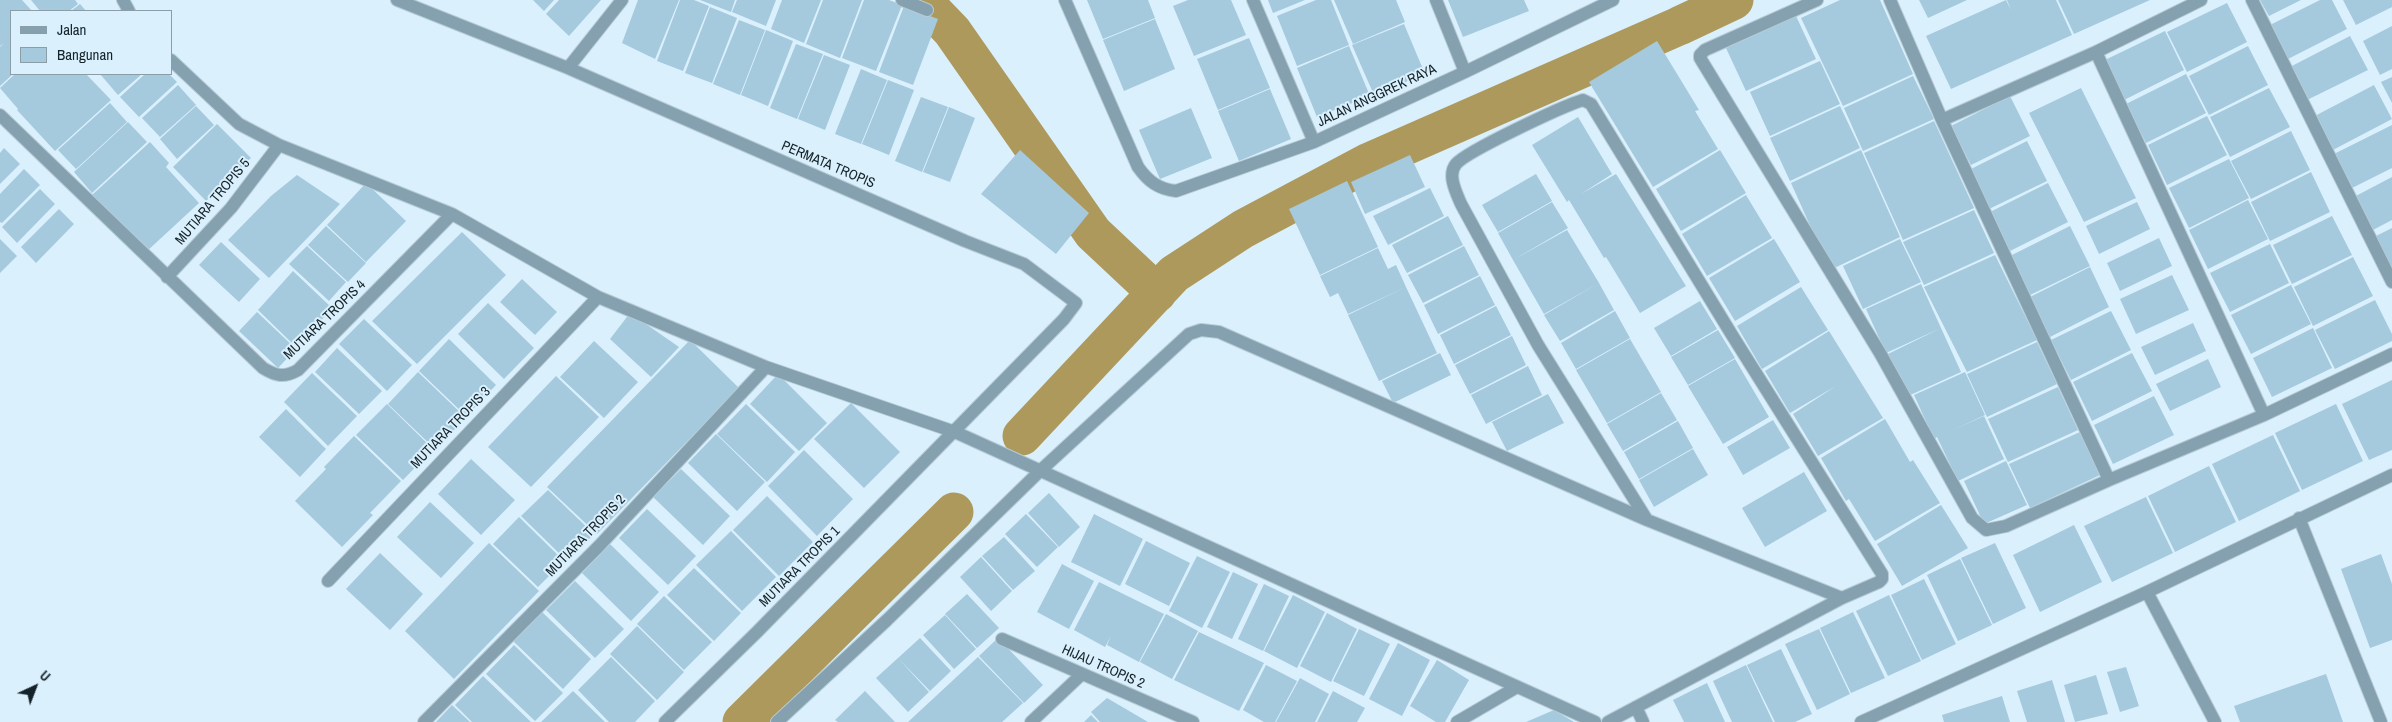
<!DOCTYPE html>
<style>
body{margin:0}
#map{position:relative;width:2392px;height:722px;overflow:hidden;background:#daf0fc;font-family:"Archivo Narrow",sans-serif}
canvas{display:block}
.legend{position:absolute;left:10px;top:10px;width:162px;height:65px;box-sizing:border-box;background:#daf0fc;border:1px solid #8b9ea8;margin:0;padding:6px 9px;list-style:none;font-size:15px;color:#142229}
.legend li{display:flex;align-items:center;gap:10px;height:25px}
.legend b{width:25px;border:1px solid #8b9ea8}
.north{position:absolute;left:10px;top:662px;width:50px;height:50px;-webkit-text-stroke:4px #daf0fc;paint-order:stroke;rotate:43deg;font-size:14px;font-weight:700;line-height:20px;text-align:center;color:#142229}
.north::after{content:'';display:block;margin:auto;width:18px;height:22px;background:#142229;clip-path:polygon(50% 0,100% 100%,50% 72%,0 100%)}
</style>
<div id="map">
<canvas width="2392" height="722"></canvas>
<ul class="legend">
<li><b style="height:6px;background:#85a1b0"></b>Jalan</li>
<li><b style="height:14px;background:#a5c9dd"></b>Bangunan</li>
</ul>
<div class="north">U</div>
</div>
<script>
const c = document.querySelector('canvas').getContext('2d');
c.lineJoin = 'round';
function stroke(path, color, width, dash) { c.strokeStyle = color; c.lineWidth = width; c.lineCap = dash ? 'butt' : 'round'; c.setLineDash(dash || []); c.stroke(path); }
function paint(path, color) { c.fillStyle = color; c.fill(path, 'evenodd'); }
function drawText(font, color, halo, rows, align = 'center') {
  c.font = font + ' "Archivo Narrow",sans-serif'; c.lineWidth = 4; c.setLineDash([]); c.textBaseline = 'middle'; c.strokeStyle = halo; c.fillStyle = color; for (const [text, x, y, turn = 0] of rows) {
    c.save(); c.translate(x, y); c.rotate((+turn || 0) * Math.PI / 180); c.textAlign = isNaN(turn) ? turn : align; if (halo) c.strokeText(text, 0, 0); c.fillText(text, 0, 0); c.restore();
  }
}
stroke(new Path2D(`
 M922,0L952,31L1093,233L1157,293
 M1022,436L1174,274L1243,229L1369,162L1679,26L1734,0
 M742,722L954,512`), '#ae995c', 39);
paint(new Path2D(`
 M0,0H22L32,11H11V74H13L0,86V47L4,43L0,46Z
 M31,0H75L78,4L69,11H40Z
 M533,0H554L544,11Z
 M559,0H601L569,36L546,14Z
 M638,0H679L655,59L622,43Z
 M680,0H694L709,6L683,71L657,61Z
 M700,0H735L731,12Z
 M737,0H776L766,26L732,12Z
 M782,0H821L804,43L771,29Z
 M823,0H862L840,58L806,44Z
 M864,0H889L902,5L876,71L842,58Z
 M1087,0H1148L1155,18L1103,39Z
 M1188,0H1231L1246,35L1194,56L1173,6Z
 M1268,0H1305L1273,13Z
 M1316,0H1331L1349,45L1297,66L1277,16Z
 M1334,0H1396L1405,22L1353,44Z
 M1448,0H1524L1529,11L1463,37Z
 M1840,0H1880L1913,74L1843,106L1801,18Z
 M1919,0H1967L1928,18Z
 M2006,0L2011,10L2007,0H2056L2072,35L1951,89L1926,36Z
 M2058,0H2150L2074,34Z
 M2260,0H2301L2269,16Z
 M2320,0H2332L2347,29L2284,61L2266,27Z
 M2343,0H2392V7L2356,25Z
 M2227,3L2247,42L2187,72L2167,32Z
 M80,4L86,11H71Z
 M904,6L938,19L913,85L879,72Z
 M710,7L737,18L712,83L685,73Z
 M1796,16L1816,59L1746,91L1726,48Z
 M1155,19L1175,69L1124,91L1103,40Z
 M739,20L765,30L740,95L713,84Z
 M1404,24L1425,74L1374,95L1352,45Z
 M2392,26V69L2380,75L2363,41Z
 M766,30L793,41L768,106L741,95Z
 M2165,31L2184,70L2124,100L2105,60Z
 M2350,36L2368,70L2305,101L2288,68Z
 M1249,38L1270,88L1218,110L1197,59Z
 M1657,41L1699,110L1695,111L1718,149L1653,187L1589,82Z
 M796,44L823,54L797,119L770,108Z
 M1349,46L1370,96L1317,117L1297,68Z
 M2248,46L2268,85L2209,115L2189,76Z
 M824,55L850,65L825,130L798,119Z
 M1820,61L1840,104L1770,136L1750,92Z
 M861,69L887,80L861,144L835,134Z
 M15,74H86L111,100L55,151L17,110L18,109L0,88Z
 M100,74H142L118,95Z
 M145,74H169L177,82L139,117L120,97Z
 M2186,74L2206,113L2146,143L2126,104Z
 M1913,76L1934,119L1863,151L1844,108Z
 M2392,77V103L2381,82Z
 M888,80L914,90L889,155L862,144Z
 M178,85L196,105L160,137L142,118Z
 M2374,85L2392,119L2329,152L2311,118Z
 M2081,88L2136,198L2084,222L2029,113Z
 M2269,88L2290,127L2230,157L2210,117Z
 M1270,89L1291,139L1239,161L1218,111Z
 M2010,96L2030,136L1971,165L1951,126Z
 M921,97L948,107L922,172L895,161Z
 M110,103L127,122L76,169L58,150Z
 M196,106L214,125L177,159L160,139Z
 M1840,106L1860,148L1790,181L1770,138Z
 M949,107L975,118L950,182L923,172Z
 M1191,108L1212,158L1160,179L1139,130Z
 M2207,116L2227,155L2167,185L2148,145Z
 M1578,117L1612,174L1581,194L1616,174L1686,286L1640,313L1606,257L1604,258L1569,200L1567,202L1532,145Z
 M1934,121L1974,208L1903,240L1864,153Z
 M128,122L147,142L92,193L74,172Z
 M217,124L251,158L206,201L173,167Z
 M2392,125V168L2348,190L2330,156Z
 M2291,131L2310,170L2251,199L2231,161Z
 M2027,141L2047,181L1987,210L1967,171Z
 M150,142L169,163L166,167L199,203L146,252L92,195Z
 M4,148L20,164L0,184V153Z
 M1020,150L1089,213L1056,254L981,194Z
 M1720,150L1746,193L1681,231L1656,189Z
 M1861,150L1900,237L1830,270L1791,183Z
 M1410,155L1425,187L1365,214L1351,182Z
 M2229,159L2249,198L2189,228L2169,188Z
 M24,169L40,185L2,223L0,222V194Z
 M2311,172L2330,212L2270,241L2251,202Z
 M1536,174L1552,201L1498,232L1482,205Z
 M297,175L340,204L269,278L228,240L271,196Z
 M2392,177V220L2369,232L2352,198Z
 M1347,181L1378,247L1320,275L1289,209Z
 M366,183L406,221L366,262L327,225Z
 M2048,183L2068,222L2008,252L1988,213Z
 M1430,188L1444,216L1388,245L1373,216Z
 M40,189L55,204L17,243L2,227Z
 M1746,195L1772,238L1707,276L1682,234Z
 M2248,200L2268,239L2208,269L2189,230Z
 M1552,202L1568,228L1513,260L1498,233Z
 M2137,202L2150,229L2099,254L2086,226Z
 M59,209L74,224L36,263L21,247Z
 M1974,210L1994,253L1924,285L1903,242Z
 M1448,216L1463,245L1407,273L1392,245Z
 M2332,216L2352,255L2292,284L2273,245Z
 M326,226L366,263L348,282L308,245Z
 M2070,226L2090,266L2030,295L2010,256Z
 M2392,228V271L2372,238Z
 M1567,230L1599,283L1544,314L1513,260Z
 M462,232L506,275L417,364L372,321Z
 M2159,238L2172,266L2120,291L2107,263Z
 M0,239L17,256L0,273Z
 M1774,239L1800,282L1735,321L1709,278Z
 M1900,239L1921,282L1863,309L1843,266Z
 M221,242L260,279L239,302L199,265Z
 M2270,244L2289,283L2230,312L2210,273Z
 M307,246L346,282L329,301L289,264Z
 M1464,246L1479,275L1423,303L1408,275Z
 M1378,248L1388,269L1396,265L1406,287L1348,314L1338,293L1330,297L1320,276Z
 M1995,255L2037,340L1967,372L1924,287Z
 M2353,257L2373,296L2313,326L2294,287Z
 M2090,267L2109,307L2050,337L2030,297Z
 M293,271L332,308L297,348L258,310Z
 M2172,275L2189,310L2136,334L2120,299Z
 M1480,276L1495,305L1438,334L1424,305Z
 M522,279L557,312L535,335L500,302Z
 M1599,283L1614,310L1560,341L1544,315Z
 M1921,284L1941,328L1886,353L1866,309Z
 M2291,285L2311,324L2251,354L2231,315Z
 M1406,287L1437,353L1379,381L1348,315Z
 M1801,287L1828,330L1762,369L1737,326Z
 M2375,300L2392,334V341L2335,369L2315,330Z
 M1700,301L1717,329L1671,356L1654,328Z
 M488,303L534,348L504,379L458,334Z
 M1496,306L1511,335L1454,364L1440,335Z
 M1615,311L1630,338L1576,369L1561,343Z
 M2111,311L2131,350L2071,380L2051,340Z
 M257,312L296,349L278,368L239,331Z
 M630,313L679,347L651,377L610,339Z
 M364,319L412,365L387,391L339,344Z
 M2193,323L2206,351L2155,375L2141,347Z
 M1941,328L1961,372L1908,396L1888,354Z
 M2313,328L2332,368L2272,397L2253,358Z
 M1718,330L1735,358L1688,385L1671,357Z
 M1829,331L1883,418L1818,456L1793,414L1836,386L1790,413L1765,371Z
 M1512,336L1526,365L1470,394L1455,365Z
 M449,339L496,385L466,416L419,371Z
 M1630,339L1661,392L1607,423L1576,370Z
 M690,340L739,388L597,534L547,487Z
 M594,341L638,382L604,418L560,377Z
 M2037,342L2057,384L1987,417L1967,374Z
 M337,348L382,391L359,414L315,372Z
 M1440,353L1451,375L1393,403L1382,381Z
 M2132,353L2152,391L2092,421L2073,382Z
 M1735,359L1769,417L1723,444L1688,386Z
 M2208,359L2221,387L2170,411L2156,384Z
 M1528,366L1542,395L1486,424L1471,395Z
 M418,372L466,418L435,449L388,404Z
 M1965,372L1985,415L1951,431L1984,416L2004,459L1958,481L1937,437L1934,439L1914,395Z
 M312,373L357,416L328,446L284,402Z
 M778,374L827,423L799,451L750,404Z
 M556,376L599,417L531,487L488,447Z
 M2392,380V450L2369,460L2342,404Z
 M2058,387L2078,430L2008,462L1988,419Z
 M1661,393L1677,420L1623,451L1607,424Z
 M1548,394L1564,423L1507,451L1492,422Z
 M2154,396L2174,435L2113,464L2094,425Z
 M851,403L900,452L864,488L814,439Z
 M387,404L433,449L403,480L356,435Z
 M746,404L795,452L767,482L717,434Z
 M2336,404L2363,461L2302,490L2275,433Z
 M286,409L326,449L300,477L259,437Z
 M1885,419L1910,462L1913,460L1940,503L1875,541L1849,499L1846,501L1821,458Z
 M1773,420L1790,448L1743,475L1727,447Z
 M1678,421L1693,448L1639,479L1624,452Z
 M2080,432L2100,475L2030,508L2009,464Z
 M716,434L765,482L737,511L688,463Z
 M2273,435L2300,491L2239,521L2212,464Z
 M354,436L401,481L370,513L373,515L342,547L295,501L326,469L324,467Z
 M1693,449L1708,475L1654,507L1639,480Z
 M804,450L853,499L817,536L768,486Z
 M471,459L515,500L481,535L438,494Z
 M2006,461L2027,505L1984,524L1964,481Z
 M2209,466L2236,522L2175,552L2148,496Z
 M681,469L730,516L703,545L653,497Z
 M1804,472L1827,511L1765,547L1742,508Z
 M548,490L594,534L567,561L521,516Z
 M1049,493L1080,527L1059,547L1028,513Z
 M767,496L813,542L779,576L733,530Z
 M2146,497L2173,553L2112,582L2084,526Z
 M430,502L474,543L441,578L397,537Z
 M1941,505L1968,548L1902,586L1877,544Z
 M647,509L696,556L668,585L619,538Z
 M1026,514L1058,547L1037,567L1005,534Z
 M1094,514L1143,539L1120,586L1071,562Z
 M519,517L564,561L538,587L493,544Z
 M2074,525L2102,582L2040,612L2013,555Z
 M731,531L776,577L742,611L696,565Z
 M1004,537L1035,571L1013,590L982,556Z
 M1146,541L1190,563L1169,606L1125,584Z
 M489,543L539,591L454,679L405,631Z
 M1995,543L2026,608L1993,624L1961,558Z
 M610,544L659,592L631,621L582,573Z
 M380,553L423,594L390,630L346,589Z
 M2381,554L2392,584V640L2370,648L2341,569Z
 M1197,556L1230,572L1202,628L1169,611Z
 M981,557L1012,591L991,611L960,577Z
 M1960,559L1992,625L1958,641L1927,575Z
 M1062,564L1094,581L1069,629L1037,612Z
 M694,568L741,613L714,641L667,595Z
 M1233,572L1258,584L1232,639L1207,627Z
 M1924,579L1956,644L1922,660L1891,595Z
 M575,581L624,629L595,658L546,610Z
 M1099,582L1164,614L1139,662L1107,645L1111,636L1105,647L1074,630Z
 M1264,584L1289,596L1263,651L1238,639Z
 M967,594L999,628L977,648L945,614Z
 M1293,595L1325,612L1297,668L1264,651Z
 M1889,595L1921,661L1888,676L1856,611Z
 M664,596L712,642L684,670L637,624Z
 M542,612L591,659L563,689L513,641Z
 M1853,612L1885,678L1851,693L1820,628Z
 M1327,613L1357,629L1331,682L1300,666Z
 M1166,614L1198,631L1172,679L1140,662Z
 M945,615L976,649L954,669L923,635Z
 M637,626L684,672L657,700L610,654Z
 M1359,629L1390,644L1364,696L1333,681Z
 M1819,629L1850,694L1817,710L1785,644Z
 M1199,632L1264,663L1239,711L1174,680Z
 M920,638L951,671L930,691L898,658Z
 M998,638L1043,685L1024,703L979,656Z
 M1398,643L1430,660L1402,716L1369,699Z
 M514,645L563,693L535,721L486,674Z
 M1781,649L1812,714L1795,722H1775L1747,665Z
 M611,657L655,701L635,722H609L578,690Z
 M978,657L1023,703L1002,722H908Z
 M898,658L929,692L908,712L876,678Z
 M1437,660L1469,680L1445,722H1436L1410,706Z
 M1266,665L1297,681L1275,722H1264L1243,710Z
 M1746,665L1773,722H1732L1713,681Z
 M2126,667L2139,706L2120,712L2107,672Z
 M2326,674L2343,722H2240L2234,706Z
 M2096,675L2108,714L2075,722L2064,685Z
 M483,676L531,722H472L455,705Z
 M1300,678L1329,694L1315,722H1276Z
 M2052,680L2065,722H2027L2017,691Z
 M1707,683L1725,722H1684L1673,700Z
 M573,691L605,722H541Z
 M865,691L895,722H838L835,720Z
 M1333,691L1365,708L1357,722H1317Z
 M2002,696L2010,722H1944L1942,715Z
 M1107,698L1148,722H1100L1091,712Z
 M452,705L470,722H436Z
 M1554,710L1574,722H1526Z
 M1091,715L1098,722H1084Z`), '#a5c9dd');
const street = new Path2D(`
 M123,0L129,11
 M397,0L568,68L965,241L1024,264L1076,303L1064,319L757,632L665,722
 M902,0L927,10
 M1065,0L1138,167C1148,181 1158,189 1176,191L1314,142L1465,72L1613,0
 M1253,0L1314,142
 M1436,0L1465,72
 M1817,0L1705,50L1700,55V58L1880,353L1972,518L1986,530L2006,526L2109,480L2264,415L2392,354
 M1890,0L1942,120L2109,480
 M2252,0L2392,282
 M2096,52L2264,415
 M171,60L239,124L279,145L452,214L598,297L766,367L955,432L1595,722
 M568,68L622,0
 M0,115L263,368C276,376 284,378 298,370L452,214
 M1942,120L2096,52L2201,0
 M167,277L231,208L279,145
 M2299,518L2381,722
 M328,581L598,297
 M2147,592L2215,722
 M1002,639L1193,722
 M1636,707L1643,722
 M424,722L599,546L766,367
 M777,722L887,620L1041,470L1189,334L1201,330L1219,332L1647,520L1842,598
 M1031,722L1082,674
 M1457,722L1517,687
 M1608,722L1842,598L1879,582L1882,579V574L1732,335L1591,104L1583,100C1563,106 1467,151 1456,164C1447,175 1456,192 1461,204L1538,345L1647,520
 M1861,722L2147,592L2392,475`);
stroke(street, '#b6cbd6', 14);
stroke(street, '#85a1b0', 12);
drawText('14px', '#142229', '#daf0fc', [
 ["JALAN ANGGREK RAYA",1377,96,-25],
 ["PERMATA TROPIS",828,165,23],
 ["MUTIARA TROPIS 5",213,202,-50],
 ["MUTIARA TROPIS 4",325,320,-44],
 ["MUTIARA TROPIS 3",451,428,-46],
 ["MUTIARA TROPIS 2",586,536,-46],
 ["MUTIARA TROPIS 1",800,567,-45],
 ["HIJAU TROPIS 2",1103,667,24]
]);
</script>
